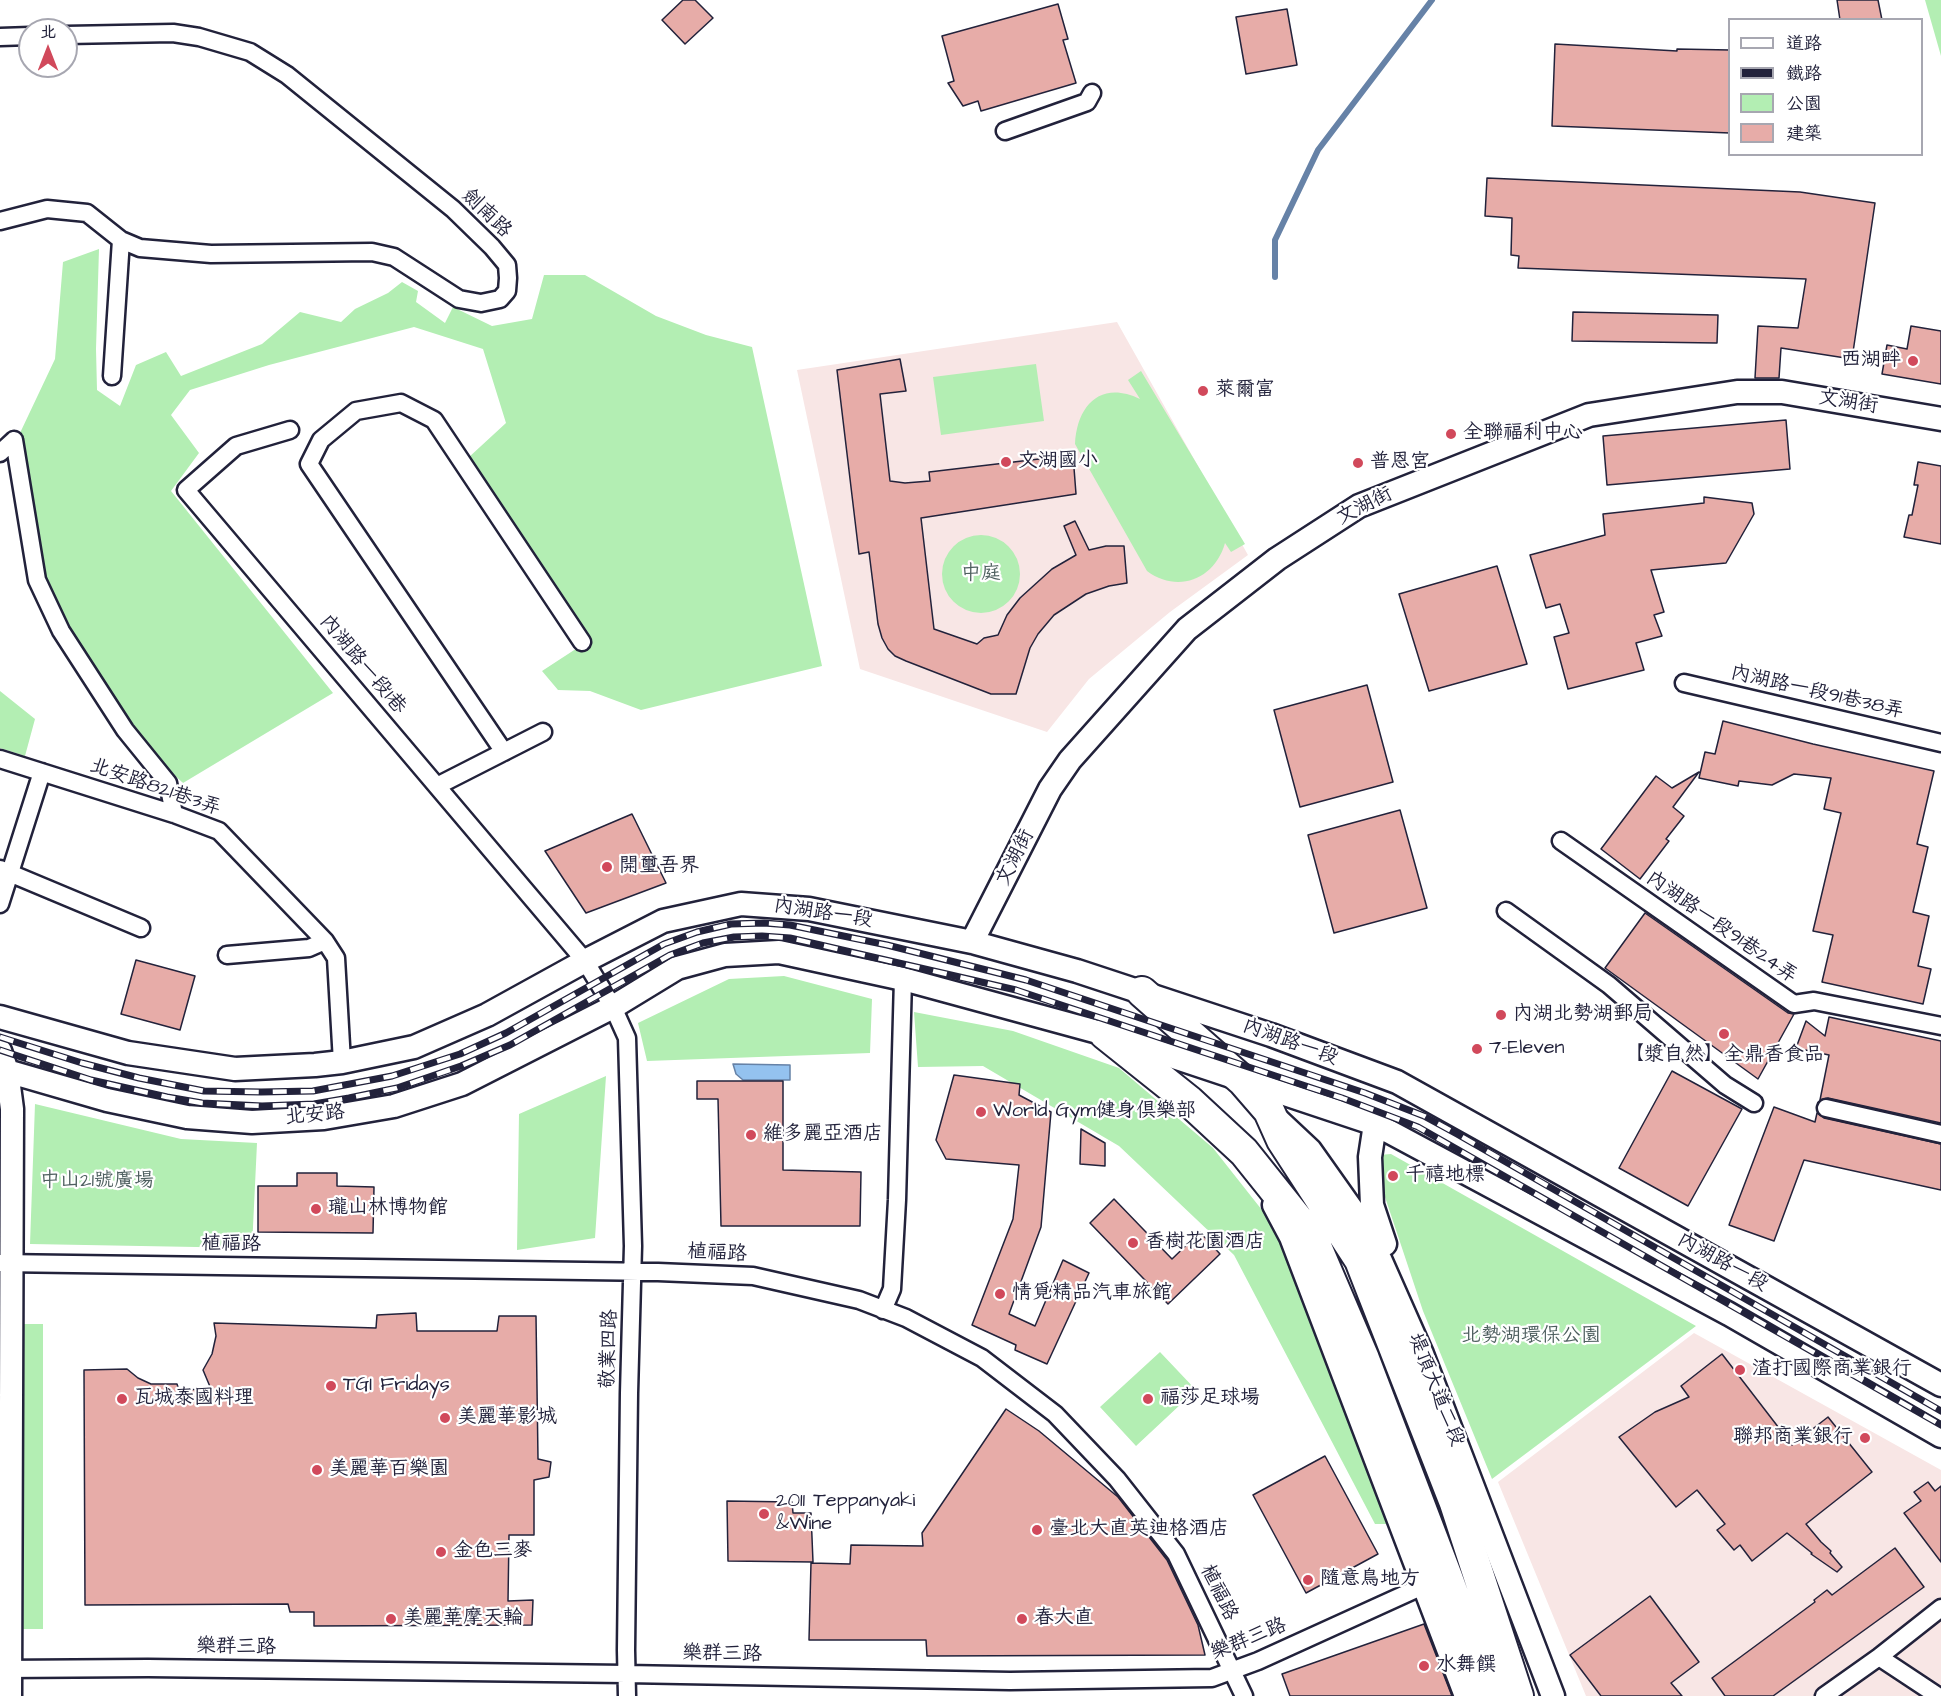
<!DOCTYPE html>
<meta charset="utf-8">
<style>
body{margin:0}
#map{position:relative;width:1941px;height:1696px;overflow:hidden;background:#fff;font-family:"Architects Daughter","LXGW WenKai TC",sans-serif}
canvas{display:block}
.legend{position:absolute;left:1728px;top:18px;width:195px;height:138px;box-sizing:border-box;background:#fff;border:2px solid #a7a7b1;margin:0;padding:8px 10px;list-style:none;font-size:18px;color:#22223b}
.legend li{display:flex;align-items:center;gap:12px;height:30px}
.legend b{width:30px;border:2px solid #a7a7b1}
.north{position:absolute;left:18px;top:18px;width:60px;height:60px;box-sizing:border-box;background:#fff;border:2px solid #a7a7b1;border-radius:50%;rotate:0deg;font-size:16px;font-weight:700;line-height:24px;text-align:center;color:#22223b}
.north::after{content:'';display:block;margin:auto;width:21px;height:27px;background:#d1495b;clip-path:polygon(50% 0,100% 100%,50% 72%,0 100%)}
</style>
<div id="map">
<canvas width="1941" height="1696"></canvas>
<ul class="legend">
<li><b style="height:8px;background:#fff"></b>道路</li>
<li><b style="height:8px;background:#22223b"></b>鐵路</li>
<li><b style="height:16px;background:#b3eeb3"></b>公園</li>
<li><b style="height:16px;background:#e7aca8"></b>建築</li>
</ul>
<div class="north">北</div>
</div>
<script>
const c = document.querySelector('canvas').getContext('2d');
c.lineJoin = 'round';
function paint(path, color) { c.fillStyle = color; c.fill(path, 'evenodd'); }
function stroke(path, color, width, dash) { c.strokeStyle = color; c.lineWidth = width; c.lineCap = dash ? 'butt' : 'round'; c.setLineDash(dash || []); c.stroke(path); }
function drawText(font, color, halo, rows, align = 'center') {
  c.font = font + ' "Architects Daughter","LXGW WenKai TC",sans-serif'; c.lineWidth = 4.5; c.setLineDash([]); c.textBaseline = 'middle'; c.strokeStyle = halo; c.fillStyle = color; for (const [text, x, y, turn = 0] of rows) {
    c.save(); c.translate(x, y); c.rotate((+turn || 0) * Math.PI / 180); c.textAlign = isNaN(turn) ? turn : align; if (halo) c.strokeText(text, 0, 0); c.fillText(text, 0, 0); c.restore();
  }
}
paint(new Path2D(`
 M1117,322L1248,555L1170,612L1089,679L1047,732L860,669L797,370Z
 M1694,1333L1941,1470V1696H1586L1498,1482Z`), '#f8e6e5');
paint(new Path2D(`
 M1925,0H1941V56Z
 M99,249L96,349L97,390L120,406L136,365L166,352L181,376L262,344L300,312L341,322L355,309L388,293L402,282L418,291L416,302L445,323L453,307L492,326L532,319L544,275H585L656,316L706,335L752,347L822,666L641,710L590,691L558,690L542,671L588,641L468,458L506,423L483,349L414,327L269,365L190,390L171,415L199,453L171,491L333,693L183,783L144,747L44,585L20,433L55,359L63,262Z
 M1036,364L1044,421L941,435L933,377Z
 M1141,371L1245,544L1231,552L1225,543C1215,579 1178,594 1147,571L1075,444C1077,405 1101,380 1140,399L1128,380Z
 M942 574a39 39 0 1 1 78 0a39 39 0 1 1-78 0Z
 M0,691L35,719L25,756L0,748Z
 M784,976L872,999L870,1053L647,1061L638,1023L729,979Z
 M914,1012L1013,1031L1119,1068L1213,1148L1273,1224L1327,1355L1391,1524H1375L1234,1255L1119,1146L983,1066L918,1067Z
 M606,1076L595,1238L517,1250L519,1114Z
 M35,1104L181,1139L257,1143L252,1248L30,1244Z
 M1391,1154L1696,1326L1492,1479L1423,1311L1376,1170L1379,1155Z
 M24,1324H43V1629H23Z
 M1160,1352L1196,1390L1136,1446L1100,1407Z`), '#b3eeb3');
const water = new Path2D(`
 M733,1064L790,1065V1080H743L736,1074Z`);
paint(water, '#94c2ef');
stroke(water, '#6682a7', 1.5);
stroke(new Path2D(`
 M1275,277V240L1318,150L1432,0`), '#6682a7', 6);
const building = new Path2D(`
 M683,0H695L713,18L685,44L662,20Z
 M1837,0H1878L1882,20H1840Z
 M1058,4L1068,39L1063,40L1076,83L981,111L978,101L963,106L948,83L954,81L942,36Z
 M1287,9L1297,65L1246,74L1236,17Z
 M1555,44L1677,51V49L1730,50V133L1552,126Z
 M1487,178L1800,192L1875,203L1852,359L1781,348L1779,378H1755L1758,326L1798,328L1806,279L1518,268L1519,256L1511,255L1512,218L1485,216Z
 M1573,312L1718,315L1717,343L1572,341Z
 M1911,326L1941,331V384L1882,374L1887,345L1907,349Z
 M900,359L906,391L880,394L890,481L905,483L930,481L929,472L1073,455L1076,494L921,518L934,629L977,644L984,638L998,635L1007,615L1020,598L1052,569L1076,555L1064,526L1075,521L1089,550L1106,546H1124L1127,583L1109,586L1086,594L1054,615L1038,634L1030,648L1016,694H991L906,661L895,656L888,649L882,638L878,624L869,552L859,554L837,370Z
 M1786,420L1790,469L1607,485L1603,436Z
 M1918,462L1941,466V544L1904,537L1909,515H1912L1918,485H1914Z
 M1704,497L1752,503L1754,514L1726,563L1651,570L1664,612L1654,615L1662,636L1636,643L1644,670L1568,689L1554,637L1569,633L1560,604L1546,608L1530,555L1605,535L1603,514L1704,503Z
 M1497,566L1527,664L1429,691L1399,594Z
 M1367,685L1393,782L1300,807L1274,710Z
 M1723,721L1813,744L1934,771L1917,844L1928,847L1913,912L1929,916L1918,966L1931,969L1923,1004L1822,982L1833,935L1813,931L1841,813L1824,809L1831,778L1794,774L1772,785L1739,781L1738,786L1699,778L1705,752L1715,754Z
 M1699,772L1673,807L1684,816L1666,839L1669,841L1640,879L1601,849L1656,776L1672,788Z
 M1400,810L1427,908L1334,933L1308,835Z
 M632,814L666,883L586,913L545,851Z
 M1645,913L1788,1013L1794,1014L1758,1079L1605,968Z
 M136,960L195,976L180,1030L121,1014Z
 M1829,1017L1941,1041V1123L1828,1098L1820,1100L1829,1055L1796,1048L1806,1021L1825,1036Z
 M1672,1071L1742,1109L1688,1206L1619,1168Z
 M954,1075L1020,1084L1019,1095L1051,1112L1041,1227L1009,1314L1035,1326L1063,1260L1089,1273L1047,1364L1015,1350L1016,1345L972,1325L1013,1219L1019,1165L946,1159L936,1140Z
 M697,1081H783V1170L861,1172L860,1226H721L718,1099H697Z
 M1774,1107L1815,1122L1817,1113L1824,1118L1941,1144V1190L1804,1160L1774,1241L1729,1225Z
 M1081,1129L1105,1143V1166L1080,1164Z
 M297,1173H337V1186L374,1187L373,1233L258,1232V1186H297Z
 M1114,1199L1172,1259L1200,1232L1220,1254L1168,1304L1090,1223Z
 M416,1313L417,1331H497L499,1316H536L538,1459L551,1462L549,1477L534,1480V1535H509L508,1601L533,1600L532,1625L314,1626V1612H290L288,1604L85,1605L84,1370L127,1369L138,1378L151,1384H177L179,1390L211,1389L203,1370L212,1354L216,1336L214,1323L376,1328L377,1315Z
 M1722,1354L1792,1445L1828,1417L1872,1472L1806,1524L1821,1542L1831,1551L1830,1553L1842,1567L1837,1572L1811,1554L1812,1553L1787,1533L1752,1561L1740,1545L1734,1550L1717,1530L1725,1524L1697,1490L1676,1507L1619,1437L1655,1412L1689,1397L1681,1386Z
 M1006,1409L1039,1431L1118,1497L1167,1560L1198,1625L1205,1655L927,1656L926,1640H809L811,1563L850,1564L851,1545L923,1546L922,1533Z
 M1325,1456L1378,1554L1306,1593L1253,1495Z
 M1928,1482L1935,1491L1941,1486V1562L1904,1513L1921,1501L1914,1492Z
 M727,1501L792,1502L793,1513H811L813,1562L728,1561Z
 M1895,1548L1924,1587L1773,1696H1725L1712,1678L1815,1602L1814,1600L1827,1590L1832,1595Z
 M1650,1596L1699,1662L1671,1683L1682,1696H1601L1570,1655Z
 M1424,1624L1452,1696H1290L1282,1674Z`);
paint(building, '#e7aca8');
stroke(building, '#22223b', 1.5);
const street = new Path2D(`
 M0,37L30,36
 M1005,131L1087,102L1092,93
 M0,221L47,209L87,213L121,240L140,248L211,254L372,252L394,257L459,299L481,303L500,299L507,291L508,278L507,265L492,247L453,209L287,75L250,52L199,37L173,33L66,35
 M112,376L121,240
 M290,430L236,446L186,490L585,961L613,1007L627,1038L633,1246L629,1393L626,1650L627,1696
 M14,440L37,580L61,631L125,730L168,783L174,814
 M0,453L14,440
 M1684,683L1941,743
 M504,752L309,464L321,440L356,411L401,403L434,420L582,642
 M0,759L174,814L219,831L325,941L336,958L342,1062
 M437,786L543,732
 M1561,841L1794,1004L1814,1001L1941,1026
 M0,869L141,928
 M0,904L42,772
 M1506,911L1609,985L1725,1085L1754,1103
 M227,955L309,948L325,941
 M1826,1108L1941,1134
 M0,1263L658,1272L753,1276L859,1300L906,1318L982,1358L1055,1414L1117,1479L1176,1554L1244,1696
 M883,1310L892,1289L897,1200L903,979
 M1879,1657L1938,1696
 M1,1669L148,1668L626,1674L1010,1681L1212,1678L1258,1661L1423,1586
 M1824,1696L1879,1657L1941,1608`);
const secondary = new Path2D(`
 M972,942L1050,789L1070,760L1187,629L1277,559L1359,506L1589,415L1737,392H1782L1941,419
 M0,1017L128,1053L235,1069L315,1065L342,1062L414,1047L487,1015L585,961L663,921L741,904L809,909L972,942L1077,971L1271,1035L1397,1082L1941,1385
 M0,1051L7,1071L12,1109L10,1696
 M0,1069L107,1100L187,1117L252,1122L324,1118L394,1106L462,1084L613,1007L677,968L725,955L779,952L903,979L1105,1034L1375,1124L1729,1314L1941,1436
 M1278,1120L1310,1150L1368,1232L1422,1354L1553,1696
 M1375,1124L1370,1157L1372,1205L1385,1244
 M1274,1205L1291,1237L1466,1696`);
const highway = new Path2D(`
 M1142,992L1243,1081L1269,1111L1282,1140L1360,1260L1455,1503L1518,1696
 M1105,1034L1189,1101L1244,1152L1312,1237L1364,1359L1447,1577L1490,1696`);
stroke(street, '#22223b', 21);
stroke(secondary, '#22223b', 27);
stroke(highway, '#22223b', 34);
stroke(street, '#fff', 16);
stroke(secondary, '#fff', 22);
stroke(highway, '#fff', 30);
const rail = new Path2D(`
 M0,1037L82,1063L139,1078L204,1091L261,1092L313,1091L392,1076L460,1054L506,1033L664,944L697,932L731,924L764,923L790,925L887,945L1026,980L1365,1093L1424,1116L1457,1134L1941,1411
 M0,1050L91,1080L167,1097L202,1103L262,1106L314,1104L349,1098L397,1088L461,1066L510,1045L670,955L703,943L734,937L762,936L790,938L1016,990L1342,1098L1418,1127L1941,1425`);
stroke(rail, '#22223b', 7);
stroke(rail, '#fff', 4.5, [14]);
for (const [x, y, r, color] of [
 [1913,361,6,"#d1495b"],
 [1203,391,6,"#d1495b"],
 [1451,434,6,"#d1495b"],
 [1006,462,6,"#d1495b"],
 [1358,463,6,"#d1495b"],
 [607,867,6,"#d1495b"],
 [1501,1015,6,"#d1495b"],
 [1724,1034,6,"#d1495b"],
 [1477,1049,6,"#d1495b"],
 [981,1112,6,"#d1495b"],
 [751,1135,6,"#d1495b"],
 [1393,1176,6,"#d1495b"],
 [316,1209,6,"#d1495b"],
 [1133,1243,6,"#d1495b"],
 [1000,1294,6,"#d1495b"],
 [1740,1370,6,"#d1495b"],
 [331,1386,6,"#d1495b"],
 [122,1399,6,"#d1495b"],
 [1148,1399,6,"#d1495b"],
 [445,1418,6,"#d1495b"],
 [1865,1438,6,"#d1495b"],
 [317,1470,6,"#d1495b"],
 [764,1514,6,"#d1495b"],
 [1037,1530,6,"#d1495b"],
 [441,1552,6,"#d1495b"],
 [1308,1580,6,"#d1495b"],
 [391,1619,6,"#d1495b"],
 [1022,1619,6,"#d1495b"],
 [1424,1666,6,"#d1495b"]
]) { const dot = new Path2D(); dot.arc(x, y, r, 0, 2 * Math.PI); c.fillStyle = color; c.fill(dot); stroke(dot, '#fff', 2); }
drawText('20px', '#22223b', '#fff', [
 ["劍南路",486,214,44],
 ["文湖街",1848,403,9],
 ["文湖街",1365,507,-27],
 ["內湖路一段1巷",362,665,50],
 ["內湖路一段91巷38弄",1817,693,13],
 ["北安路821巷3弄",155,788,19],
 ["文湖街",1016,858,-63],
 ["內湖路一段",823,914,9],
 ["內湖路一段91巷24弄",1721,928,35],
 ["內湖路一段",1290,1043,20],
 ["北安路",315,1116,-6],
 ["植福路",231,1245,1],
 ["植福路",717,1254,3],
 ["內湖路一段",1722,1263,29],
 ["敬業四路",610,1349,-88],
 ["堤頂大道二段",1435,1390,68],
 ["植福路",1218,1593,64],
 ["樂群三路",1249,1640,-22],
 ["樂群三路",236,1648,1],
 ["樂群三路",722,1655,1]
]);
drawText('20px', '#22223b', '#fff', [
 ["西湖畔",1901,361,"right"],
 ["萊爾富",1215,391],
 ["全聯福利中心",1463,434],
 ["文湖國小",1018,462],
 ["普恩宮",1370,463],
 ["開璽吾界",619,867],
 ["內湖北勢湖郵局",1513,1015],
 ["7-Eleven",1489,1049],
 ["【漿自然】全鼎香食品",1724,1056,"center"],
 ["World Gym健身俱樂部",993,1112],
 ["維多麗亞酒店",763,1135],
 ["千禧地標",1405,1176],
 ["瓏山林博物館",328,1209],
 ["香樹花園酒店",1145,1243],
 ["情覓精品汽車旅館",1012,1294],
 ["渣打國際商業銀行",1752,1370],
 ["TGI Fridays",343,1386],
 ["瓦城泰國料理",134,1399],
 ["福莎足球場",1160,1399],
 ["美麗華影城",457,1418],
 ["聯邦商業銀行",1853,1438,"right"],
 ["美麗華百樂園",329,1470],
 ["2011 Teppanyaki",776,1502],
 ["&Wine",776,1525],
 ["臺北大直英迪格酒店",1049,1530],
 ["金色三麥",453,1552],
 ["隨意鳥地方",1320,1580],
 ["美麗華摩天輪",403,1619],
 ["春大直",1034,1619],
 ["水舞饌",1436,1666]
], 'left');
drawText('20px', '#4e5f5f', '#fff', [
 ["中庭",981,575],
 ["中山21號廣場",97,1182],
 ["北勢湖環保公園",1531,1337]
]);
</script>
